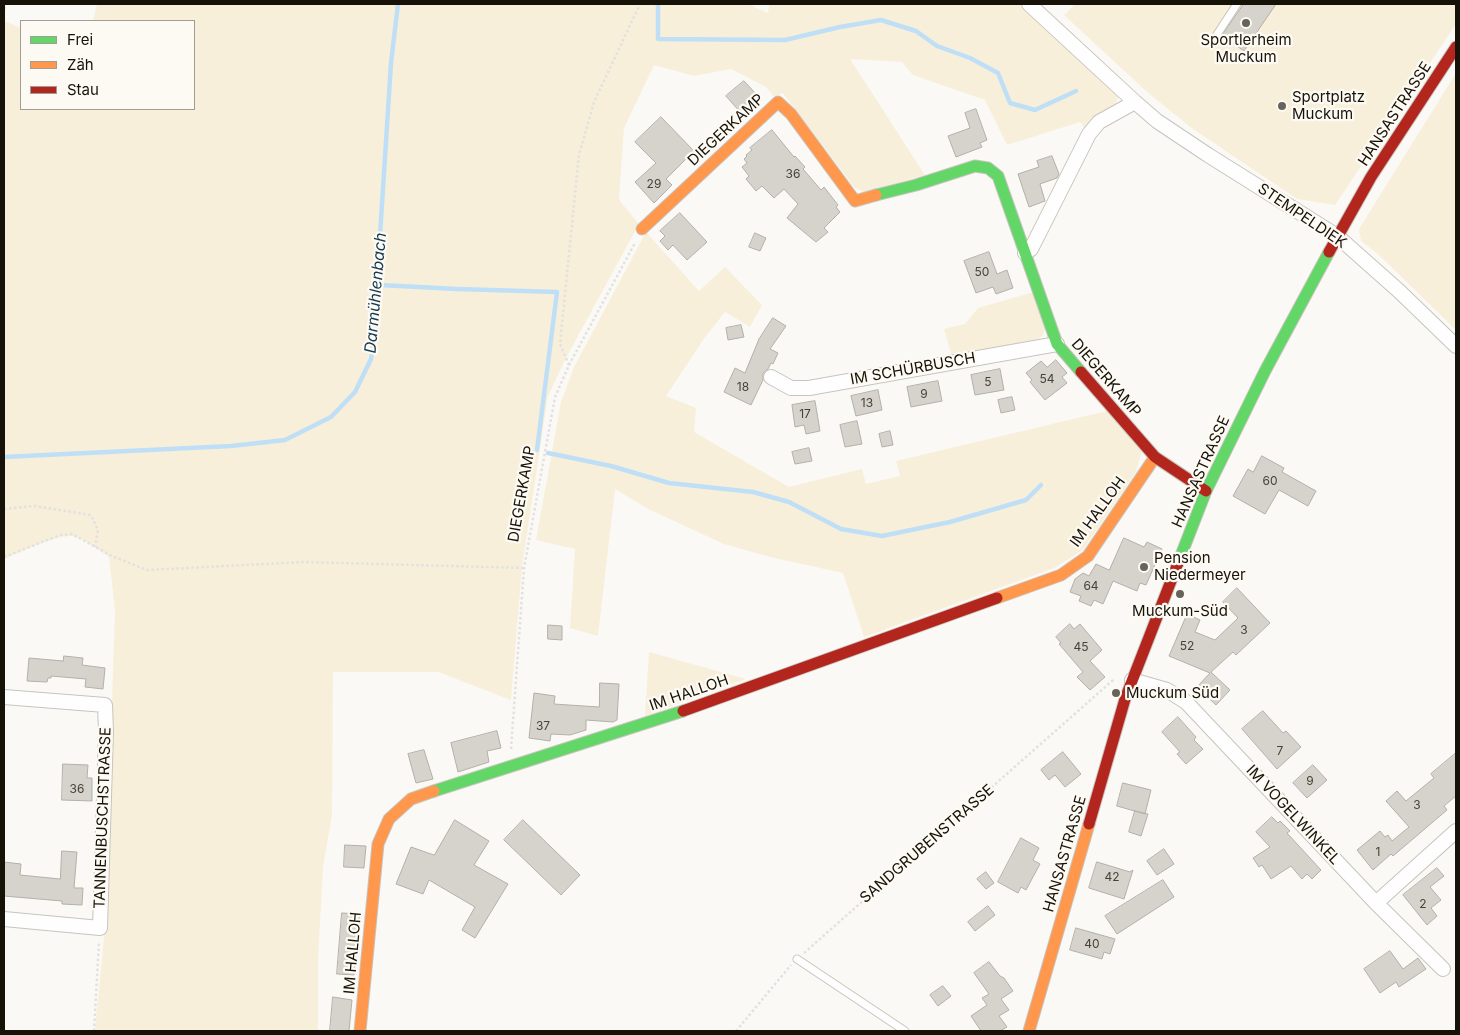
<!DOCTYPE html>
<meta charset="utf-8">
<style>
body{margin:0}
#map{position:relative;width:1460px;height:1035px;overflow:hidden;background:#fbf9f6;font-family:Inter,sans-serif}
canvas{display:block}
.frame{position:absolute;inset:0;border:5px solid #171208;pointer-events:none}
.legend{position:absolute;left:20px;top:20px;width:175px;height:90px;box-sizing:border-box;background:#fdfaf4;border:1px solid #a19d96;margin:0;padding:6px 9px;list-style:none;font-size:15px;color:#171208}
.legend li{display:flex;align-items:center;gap:10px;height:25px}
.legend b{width:25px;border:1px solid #a19d96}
</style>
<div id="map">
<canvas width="1460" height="1035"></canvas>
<div class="frame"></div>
<ul class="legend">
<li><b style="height:6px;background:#63d668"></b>Frei</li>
<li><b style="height:6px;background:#ff974d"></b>Zäh</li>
<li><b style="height:6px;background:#b3261e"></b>Stau</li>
</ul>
</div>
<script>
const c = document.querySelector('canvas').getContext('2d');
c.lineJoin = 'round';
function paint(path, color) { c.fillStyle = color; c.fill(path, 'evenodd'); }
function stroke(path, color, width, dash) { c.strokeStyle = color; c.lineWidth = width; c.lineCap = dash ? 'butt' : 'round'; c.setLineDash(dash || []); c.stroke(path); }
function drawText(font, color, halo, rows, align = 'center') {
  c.font = font + ' Inter,sans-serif'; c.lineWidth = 4.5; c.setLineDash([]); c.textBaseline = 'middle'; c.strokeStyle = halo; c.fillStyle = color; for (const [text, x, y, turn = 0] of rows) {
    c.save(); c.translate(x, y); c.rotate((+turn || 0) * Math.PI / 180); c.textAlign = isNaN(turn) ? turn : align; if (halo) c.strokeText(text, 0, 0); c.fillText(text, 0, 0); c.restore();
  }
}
paint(new Path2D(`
 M97,4H748L768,13L769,4H1019L1118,96L1116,106L1086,130L1080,122L1007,145L985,100L913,75L902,62L850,59L925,175L864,192L854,187L783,93L774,97L766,87L731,69L694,76L654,65L624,128L619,200L639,224L566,358L548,396L522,567L511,700L438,672H333L332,815L323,867L318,960V1031H95L104,937L115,611L109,557C100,551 82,537 71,536C56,535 19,553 4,559V21L21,28V109H194V21H93Z
 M1075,4H1456V24L1335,205L1297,199L1193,129L1147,92L1064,15Z
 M1456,73V330L1378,254L1361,241L1359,229Z
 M646,232L699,291L725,267L762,305L750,327L725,312L703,340L666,396L696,408L694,432L789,487L862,469L866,484L900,476L896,461L1107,411L1142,450L1136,472L1083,550L1054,568L864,637L843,573L770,557L724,544L648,509L615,489L598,636L570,628L575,549L536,540L561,402L574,367Z
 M1034,292L1045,328L1043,335L1038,339L952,357L944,329L965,324L978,308Z
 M649,652L746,679L645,716Z`), '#f8efda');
stroke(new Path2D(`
 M658,4V39L785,40L840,27L881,20L916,31L937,46L970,58L998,73L1010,103L1035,110L1076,91
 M380,285L457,289L557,292L537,450
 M548,453L611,466L669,483L753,492L789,502L841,529L882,536L950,522L1026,500L1041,485
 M4,457L231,446L285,440L331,417L355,392L371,359L376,326L380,285L379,251L391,63L398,4`), '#bfdff7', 4.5);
const building = new Path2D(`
 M1244,4H1276L1244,51L1222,36Z
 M744,81L758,96L740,112L726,96Z
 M976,109L987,140L980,143L982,147L956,157L948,136L970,128L965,113Z
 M661,117L694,151L666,179L672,185L654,203L635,182L656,163L635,142Z
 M772,130L794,157L795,156L805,167L803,169L821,190L824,187L838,205L836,207L840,212L824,228L828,232L816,242L787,218L798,204L784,189L774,198L762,186L756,191L746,179L749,176L742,167L747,163L744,159L747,156L746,155L752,150L750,148Z
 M1052,156L1059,174L1057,178L1040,184L1045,201L1029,207L1018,174L1039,167L1037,161Z
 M680,213L707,242L687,260L673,245L668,250L660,241L665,236L660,231Z
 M755,233L766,238L760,251L749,247Z
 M989,252L997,274L1007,270L1013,288L996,294L993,287L976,293L964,261Z
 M773,318L786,326L770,349L778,353L773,364L771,363L768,369L763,373V380L751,405L724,392L735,368L745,373L759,339Z
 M741,325L744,337L728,340L726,328Z
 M1056,360L1067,373L1062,377L1067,383L1045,400L1030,382L1032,380L1026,373L1041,361L1047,367Z
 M1000,369L1004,390L975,395L971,375Z
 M938,381L942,401L911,407L907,387Z
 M878,390L882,410L856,416L851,396Z
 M1012,397L1015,410L1001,413L998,400Z
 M815,401L820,431L806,434L804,425L795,427L792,405Z
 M857,421L862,444L845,447L840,425Z
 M890,431L893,445L882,447L879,434Z
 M809,448L812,461L795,464L792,452Z
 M1262,456L1284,468L1282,472L1316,491L1308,506L1279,490L1265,514L1233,496L1248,469L1253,472Z
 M1124,538L1144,547L1147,542L1162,549L1146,585L1140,583L1137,591L1113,581L1103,604L1094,600L1091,606L1079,601L1081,596L1070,592L1075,579L1083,573L1089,576L1096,564L1109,570Z
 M1237,588L1270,623L1236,655L1233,652L1211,672L1230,690L1216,705L1197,687L1210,673L1169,656L1187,614L1200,620L1195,632L1215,640L1238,618L1223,602Z
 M1070,624L1074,629L1080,624L1102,650L1090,661L1105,677L1090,690L1077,677L1083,672L1059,644L1061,643L1056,637Z
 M548,625L562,626V640L548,639Z
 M64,656L83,658L82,665L105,668L103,689L85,687L86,679L51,676V678H48L47,682L27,681L29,658L63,661Z
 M600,683L619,684L617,720L613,722L586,720V730L570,735L551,734L550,741L529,738L534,693L555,696L554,704L599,707Z
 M1263,711L1283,733L1286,731L1301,747L1277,769L1242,729Z
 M1178,717L1196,737L1194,740L1203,749L1186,764L1177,754L1180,752L1162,732Z
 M497,731L501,748L487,751L489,762L458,772L451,743Z
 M424,750L433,779L416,783L408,754Z
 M1063,752L1081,774L1065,787L1055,775L1049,780L1041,770Z
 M1456,753V796L1444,806L1447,810L1393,856L1391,854L1373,870L1357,850L1380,831L1385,837L1388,835L1392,841L1409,827L1386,801L1397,791L1406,801L1434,778L1431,774Z
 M63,764L88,765L87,778H92V801L62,800Z
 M1313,765L1327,780L1307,798L1293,783Z
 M1123,783L1151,790L1145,814L1117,806Z
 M1135,811L1148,814L1141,836L1129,832Z
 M1272,817L1278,823L1280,821L1290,831L1287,833L1321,870L1312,879L1307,874L1302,879L1291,866L1271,879L1262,865L1259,867L1253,858L1270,847L1256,832Z
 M455,820L489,841L474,865L508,884L475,938L462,930L475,907L429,880L423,894L396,884L411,847L434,855Z
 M523,820L580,875L561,895L504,840Z
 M1021,838L1039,848L1033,860L1040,864L1026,890L1021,887L1018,893L998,882Z
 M345,845L366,846L364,868L344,867Z
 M1164,849L1174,864L1157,875L1147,861Z
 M62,851L77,852L74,888H83L82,905L62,904V901L4,896V862L21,864L20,875L60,879Z
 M1097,862L1130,872L1133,870L1124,899L1089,888Z
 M1437,868L1444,876L1430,887L1441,900L1431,908L1437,916L1427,925L1403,895Z
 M986,872L994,883L986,889L977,879Z
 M1163,880L1174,897L1117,934L1105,916Z
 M988,906L995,915L975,931L968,922Z
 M342,913L360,914L354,975L337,974Z
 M1076,928L1115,939L1110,954L1104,952L1102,959L1070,950Z
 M1390,951L1403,969L1418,958L1426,969L1399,987L1396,982L1380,993L1364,969Z
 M989,962L1000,976L1004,978L1013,991L1001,999L1009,1010L999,1016L1007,1027L1000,1031H981L971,1016L987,1005L982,998L989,994L974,973Z
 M943,986L951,996L938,1006L930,995Z
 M333,997L352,1000L349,1031H330Z`);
paint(building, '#d6d2cc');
stroke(building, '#b3b0aa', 1);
const lane = new Path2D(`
 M1216,36L1237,4
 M797,959L905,1031`);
const street = new Path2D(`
 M1029,4L1135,102L1157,121L1208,155L1337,236L1399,291L1456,346
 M1025,253L1031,249L1089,134L1099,122L1135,102
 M771,377L791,388H809L1057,344
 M1132,680L1167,690L1186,702L1376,903L1443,969
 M4,697L105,705L106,731L100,928L4,919
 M1376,903L1456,831`);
const fast = new Path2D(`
 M876,195L916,185L975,166L988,168L998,176L1057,344L1081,372
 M1178,563L1206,491L1265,371L1329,252
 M434,791L683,711`);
const slow = new Path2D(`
 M642,229L778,102L791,114L855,201L876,195
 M997,598L1061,575L1088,556L1155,457
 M360,1031L378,844L389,819L411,799L434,791
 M1029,1031L1089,824`);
const jam = new Path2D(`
 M1329,252L1371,177L1456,47
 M1081,372L1155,457L1206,491
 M683,711L997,598
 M1089,824L1125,699L1178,563`);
stroke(lane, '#c8c4be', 9);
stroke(street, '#c8c4be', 16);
stroke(fast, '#c8c4be', 13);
stroke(slow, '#c8c4be', 13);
stroke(jam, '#c8c4be', 13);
stroke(new Path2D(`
 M4,9L6,4
 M569,365L560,344L579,155L594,102L640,4
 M4,509L34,506L91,515L98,530L95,547
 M4,557L60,535L72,534L112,556L147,570L305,562L524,568
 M511,749L524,568L555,397L569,365L635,243
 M804,953L1112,681L1115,680
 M94,1031L99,942
 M736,1031L791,965`), '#e2e1e0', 2.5, [2.5, 2.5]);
stroke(lane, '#fefefe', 7);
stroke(street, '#fefefe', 14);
stroke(fast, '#63d668', 11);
stroke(slow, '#ff974d', 11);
stroke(jam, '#b3261e', 11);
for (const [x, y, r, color] of [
 [1246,23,5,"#67635b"],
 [1282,106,5,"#67635b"],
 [1144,567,5,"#67635b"],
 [1180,594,5,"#67635b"],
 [1116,693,5,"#67635b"]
]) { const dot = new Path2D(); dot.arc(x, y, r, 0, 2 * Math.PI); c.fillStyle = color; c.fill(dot); stroke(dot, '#fdfaf4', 2); }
drawText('12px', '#474239', null, [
 ["36",793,174],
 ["29",654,184],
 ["50",982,272],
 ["54",1047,379],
 ["5",988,382],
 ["18",743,387],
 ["9",924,394],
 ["13",867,403],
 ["17",805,414],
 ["60",1270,481],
 ["64",1091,586],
 ["3",1244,630],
 ["52",1187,646],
 ["45",1081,647],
 ["37",543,726],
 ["7",1280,751],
 ["9",1310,781],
 ["36",77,789],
 ["3",1417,805],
 ["1",1378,852],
 ["42",1112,877],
 ["2",1423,904],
 ["40",1092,944]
]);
drawText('15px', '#171208', '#fdfaf4', [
 ["Sportlerheim",1246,40,"center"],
 ["Muckum",1246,57,"center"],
 ["Sportplatz",1292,97],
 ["Muckum",1292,114],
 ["Pension",1154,558],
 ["Niedermeyer",1154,575],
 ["Muckum-Süd",1180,611,"center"],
 ["Muckum Süd",1126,693]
], 'left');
drawText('15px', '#171208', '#fdfaf4', [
 ["HANSASTRASSE",1395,114,-57],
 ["DIEGERKAMP",726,130,-43],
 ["STEMPELDIEK",1302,216,34],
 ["IM SCHÜRBUSCH",913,369,-10],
 ["DIEGERKAMP",1106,378,49],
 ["HANSASTRASSE",1201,472,-66],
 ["DIEGERKAMP",522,494,-80],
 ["IM HALLOH",1098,512,-54],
 ["IM HALLOH",689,693,-19],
 ["IM VOGELWINKEL",1293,815,47],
 ["TANNENBUSCHSTRASSE",103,818,-88],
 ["SANDGRUBENSTRASSE",927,844,-41],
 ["HANSASTRASSE",1065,854,-74],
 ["IM HALLOH",353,953,-85]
]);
drawText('italic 16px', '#143851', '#fdfaf4', [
 ["Darmühlenbach",376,293,-85]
]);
</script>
